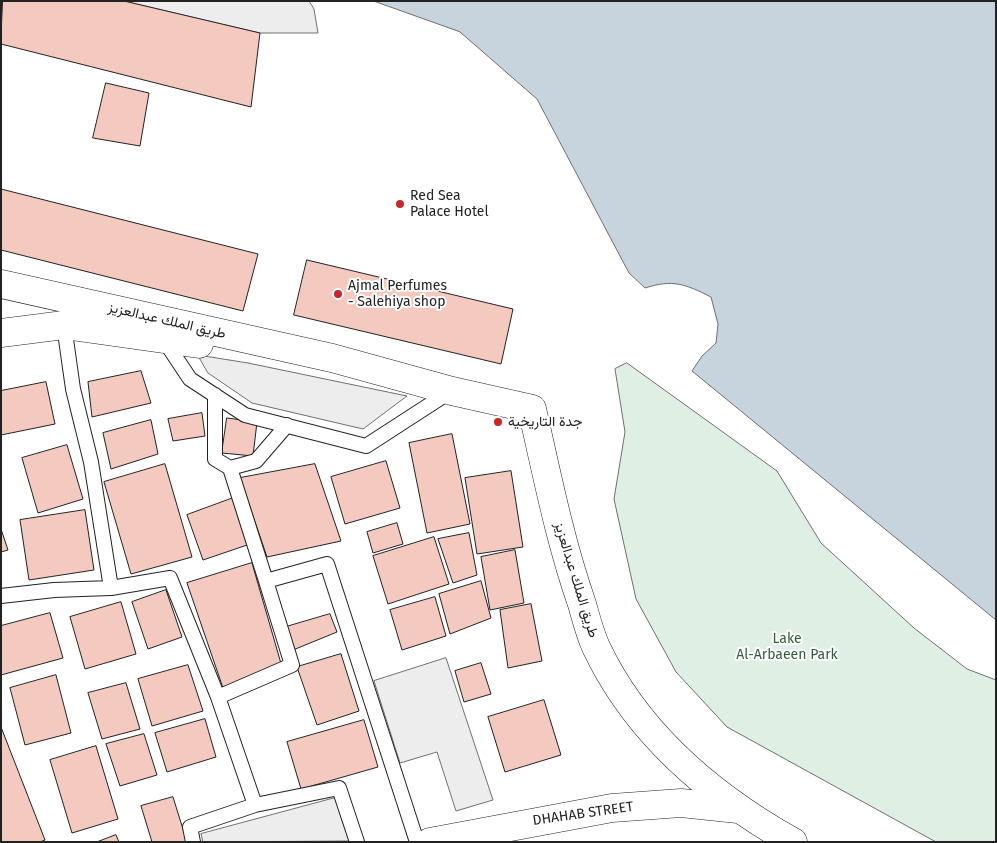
<!DOCTYPE html>
<meta charset="utf-8">
<style>
body{margin:0}
#map{position:relative;width:997px;height:843px;overflow:hidden;background:#fff;font-family:"Fira Sans",sans-serif}
canvas{display:block}
.frame{position:absolute;inset:0;border:2px solid #222;pointer-events:none}
</style>
<div id="map">
<canvas width="997" height="843"></canvas>
<div class="frame"></div>
</div>
<script>
const c = document.querySelector('canvas').getContext('2d');
c.lineJoin = 'round';
function paint(path, color) { c.fillStyle = color; c.fill(path, 'evenodd'); }
function stroke(path, color, width, dash) { c.strokeStyle = color; c.lineWidth = width; c.lineCap = dash ? 'butt' : 'round'; c.setLineDash(dash || []); c.stroke(path); }
function drawText(font, color, halo, rows, align = 'center') {
  c.font = font + ' "Fira Sans",Vazirmatn,sans-serif'; c.lineWidth = 4; c.setLineDash([]); c.textBaseline = 'middle'; c.strokeStyle = halo; c.fillStyle = color; for (const [text, x, y, turn = 0] of rows) {
    c.save(); c.translate(x, y); c.rotate((+turn || 0) * Math.PI / 180); c.textAlign = isNaN(turn) ? turn : align; if (halo) c.strokeText(text, 0, 0); c.fillText(text, 0, 0); c.restore();
  }
}
const green = new Path2D(`
 M627,363L777,471L821,543L914,628L967,669L996,680V842H936L727,727L676,672L636,599L614,499L625,432L615,369Z`);
paint(green, '#e0efe3');
stroke(green, '#6f6f6f', 1);
const parking = new Path2D(`
 M124,1H309L314,9L318,33H260Z
 M198,355L248,363L407,396L363,429L252,403L208,373Z
 M446,658L493,800L456,811L437,752L400,763L374,681Z
 M335,798L349,841L203,842L201,834Z`);
paint(parking, '#ededed');
stroke(parking, '#6f6f6f', 1);
const water = new Path2D(`
 M374,1H996V620L692,371L702,356L716,343L718,324L711,297C685,284 673,279 645,288L629,273L537,99L460,32Z`);
paint(water, '#c7d3dd');
stroke(water, '#6f6f6f', 1);
const building = new Path2D(`
 M3,1H124L260,33L251,107L1,44Z
 M106,83L149,93L140,146L93,138Z
 M1,189L258,254L243,311L1,250Z
 M307,260L513,309L501,364L294,315Z
 M141,371L151,403L92,417L88,382Z
 M46,382L55,424L1,435V391Z
 M202,413L205,436L173,441L168,419Z
 M227,418L257,422L253,456L222,453Z
 M151,420L158,454L111,469L103,433Z
 M452,434L470,524L427,533L409,443Z
 M67,445L83,499L38,513L22,458Z
 M386,461L400,508L345,524L331,477Z
 M165,464L192,557L131,574L104,482Z
 M315,464L341,541L267,557L240,478Z
 M511,471L523,547L477,554L465,478Z
 M236,497L253,543L203,560L187,515Z
 M85,510L94,570L29,580L20,520Z
 M397,523L403,544L373,553L367,532Z
 M1,529L8,550L1,552Z
 M469,533L477,575L453,583L438,539Z
 M434,537L449,584L388,604L373,556Z
 M515,550L524,603L490,610L481,557Z
 M252,563L282,667L223,688L187,583Z
 M481,581L491,618L450,634L439,594Z
 M166,590L182,637L148,649L132,602Z
 M435,597L446,636L402,650L390,610Z
 M121,602L136,654L85,669L70,617Z
 M531,604L542,661L508,668L500,610Z
 M50,613L63,658L1,675V626Z
 M330,614L337,632L293,650L286,627Z
 M341,654L359,711L317,725L297,667Z
 M481,663L491,694L464,702L455,671Z
 M188,665L203,711L152,726L138,679Z
 M56,675L71,733L25,745L10,688Z
 M126,683L140,729L102,739L88,693Z
 M544,700L561,755L505,772L488,717Z
 M205,719L216,757L167,772L155,733Z
 M364,720L378,767L301,789L287,742Z
 M1,727L45,840L40,842H1Z
 M144,734L157,775L120,786L106,744Z
 M96,746L118,819L72,833L50,760Z
 M173,797L187,842H152L141,806Z
 M116,835L119,842H97Z`);
paint(building, '#f3c9c0');
stroke(building, '#222', 1);
const pedestrian = new Path2D(`
 M64,325L73,389L91,462L111,588L170,578L218,697
 M164,340L190,379L245,415L366,446L451,391
 M215,395V459L230,468
 M266,581L230,468L256,461L287,425
 M1,596L54,590L111,588
 M193,842L190,827L255,805
 M357,842L339,788L255,805L218,697L292,665L266,581L327,564L417,842`);
const primary = new Path2D(`
 M1,284L332,358L452,391L532,409C547,475 560,541 582,604C586,618 590,634 596,647C637,734 711,796 793,842
 M1,333L64,325L199,344
 M430,842L612,808L681,803L738,809`);
stroke(pedestrian, '#222', 16);
stroke(primary, '#222', 29);
stroke(pedestrian, '#fff', 14);
stroke(primary, '#fff', 28);
for (const [x, y, r, color] of [
 [400,204,5,"#c62828"],
 [338,294,5,"#c62828"],
 [498,422,5,"#c62828"]
]) { const dot = new Path2D(); dot.arc(x, y, r, 0, 2 * Math.PI); c.fillStyle = color; c.fill(dot); stroke(dot, '#fff', 2); }
drawText('14px', '#222', '#fff', [
 ["Red Sea",410,196],
 ["Palace Hotel",410,212],
 ["Ajmal Perfumes",348,286],
 ["- Salehiya shop",348,302],
 ["جدة التاريخية",508,422]
], 'left');
drawText('14px', '#222', '#fff', [
 ["طريق الملك عبدالعزيز",167,321,13],
 ["طريق الملك عبدالعزيز",576,580,73],
 ["DHAHAB STREET",583,814,-8]
]);
drawText('14px', '#2f5e38', '#fff', [
 ["Lake",787,639],
 ["Al-Arbaeen Park",787,655]
]);
</script>
